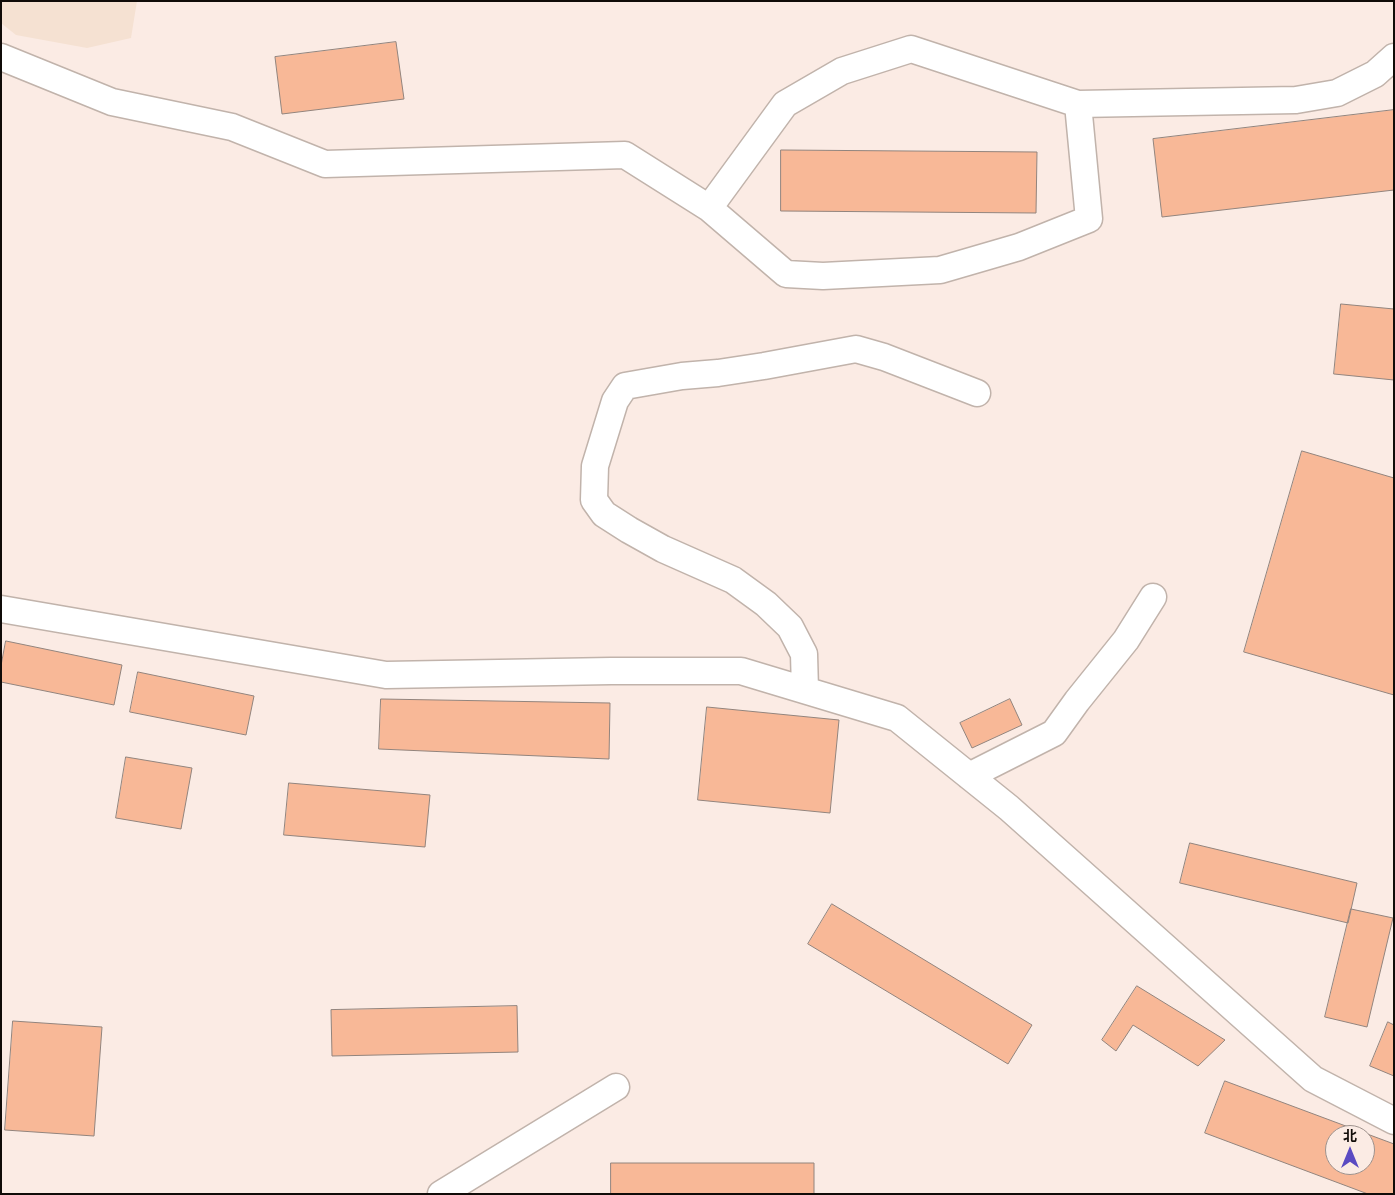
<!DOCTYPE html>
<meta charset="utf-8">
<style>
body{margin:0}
#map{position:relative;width:1395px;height:1195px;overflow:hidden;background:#fbebe4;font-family:"Noto Sans","Noto Sans SC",sans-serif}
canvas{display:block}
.frame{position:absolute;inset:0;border:2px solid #100b08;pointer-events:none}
.north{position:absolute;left:1325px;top:1125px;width:50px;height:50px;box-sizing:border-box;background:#fbebe4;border:1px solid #9d918c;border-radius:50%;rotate:0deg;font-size:14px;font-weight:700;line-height:20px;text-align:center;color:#100b08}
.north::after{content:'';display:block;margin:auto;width:18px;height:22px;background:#5b4ac2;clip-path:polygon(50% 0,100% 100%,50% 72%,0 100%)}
</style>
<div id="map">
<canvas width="1395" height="1195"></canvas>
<div class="frame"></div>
<div class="north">北</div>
</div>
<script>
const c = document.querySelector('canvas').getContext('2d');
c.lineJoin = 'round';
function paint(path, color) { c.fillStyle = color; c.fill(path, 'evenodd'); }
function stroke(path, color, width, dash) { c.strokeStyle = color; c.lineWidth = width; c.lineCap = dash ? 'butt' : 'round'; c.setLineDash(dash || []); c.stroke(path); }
paint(new Path2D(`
 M1,1H137L131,38L87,48L16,35L1,23Z`), '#f5e1d2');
const building = new Path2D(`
 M396,42L404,99L282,114L275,57Z
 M1394,110V190L1162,217L1153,139Z
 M781,150L1037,152L1036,213L781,211Z
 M1341,304L1394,309V380L1334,374Z
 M1302,451L1394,478V695L1244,652Z
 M6,641L122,665L114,705L1,682V666Z
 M138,672L254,696L246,735L130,712Z
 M381,699L610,703L609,759L379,749Z
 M1010,699L1022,725L972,748L960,723Z
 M707,707L839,720L830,813L698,800Z
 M126,757L192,768L181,829L116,818Z
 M289,783L430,795L425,847L284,835Z
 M1190,843L1357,883L1348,923L1180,883Z
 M832,904L1032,1025L1008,1064L808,944Z
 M1351,909L1393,918L1367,1027L1325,1017Z
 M1137,986L1225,1040L1198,1066L1133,1025L1116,1051L1102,1040Z
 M517,1006L518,1052L332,1056L331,1010Z
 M13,1021L102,1027L94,1136L5,1130Z
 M1388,1022L1394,1025V1076L1370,1066Z
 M1225,1081L1394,1144V1194H1368L1205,1133ZM1335,1135H1365V1165H1335Z
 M611,1163H814V1194H611Z`);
paint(building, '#f8b897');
stroke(building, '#92847d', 1);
const minor = new Path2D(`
 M1,57L112,102L232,127L325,164L625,155L709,208L786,274L823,276L940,270L1019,247L1089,219L1078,104
 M709,208L785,104L842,71L911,49L1078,104L1296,100L1337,93L1375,74L1394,57
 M1,609L386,675L611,671H741L897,718L1009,808L1313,1079L1394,1121
 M805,690L804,654L790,627L766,604L733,580L663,549L629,530L604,514L594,500L595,466L615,401L625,386L682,376L718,373L764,366L856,349L884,357L977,393
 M969,776L1054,733L1077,701L1126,640L1153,597
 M441,1194L616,1087`);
stroke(minor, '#c1b3ab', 29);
stroke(minor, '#fff', 26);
</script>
